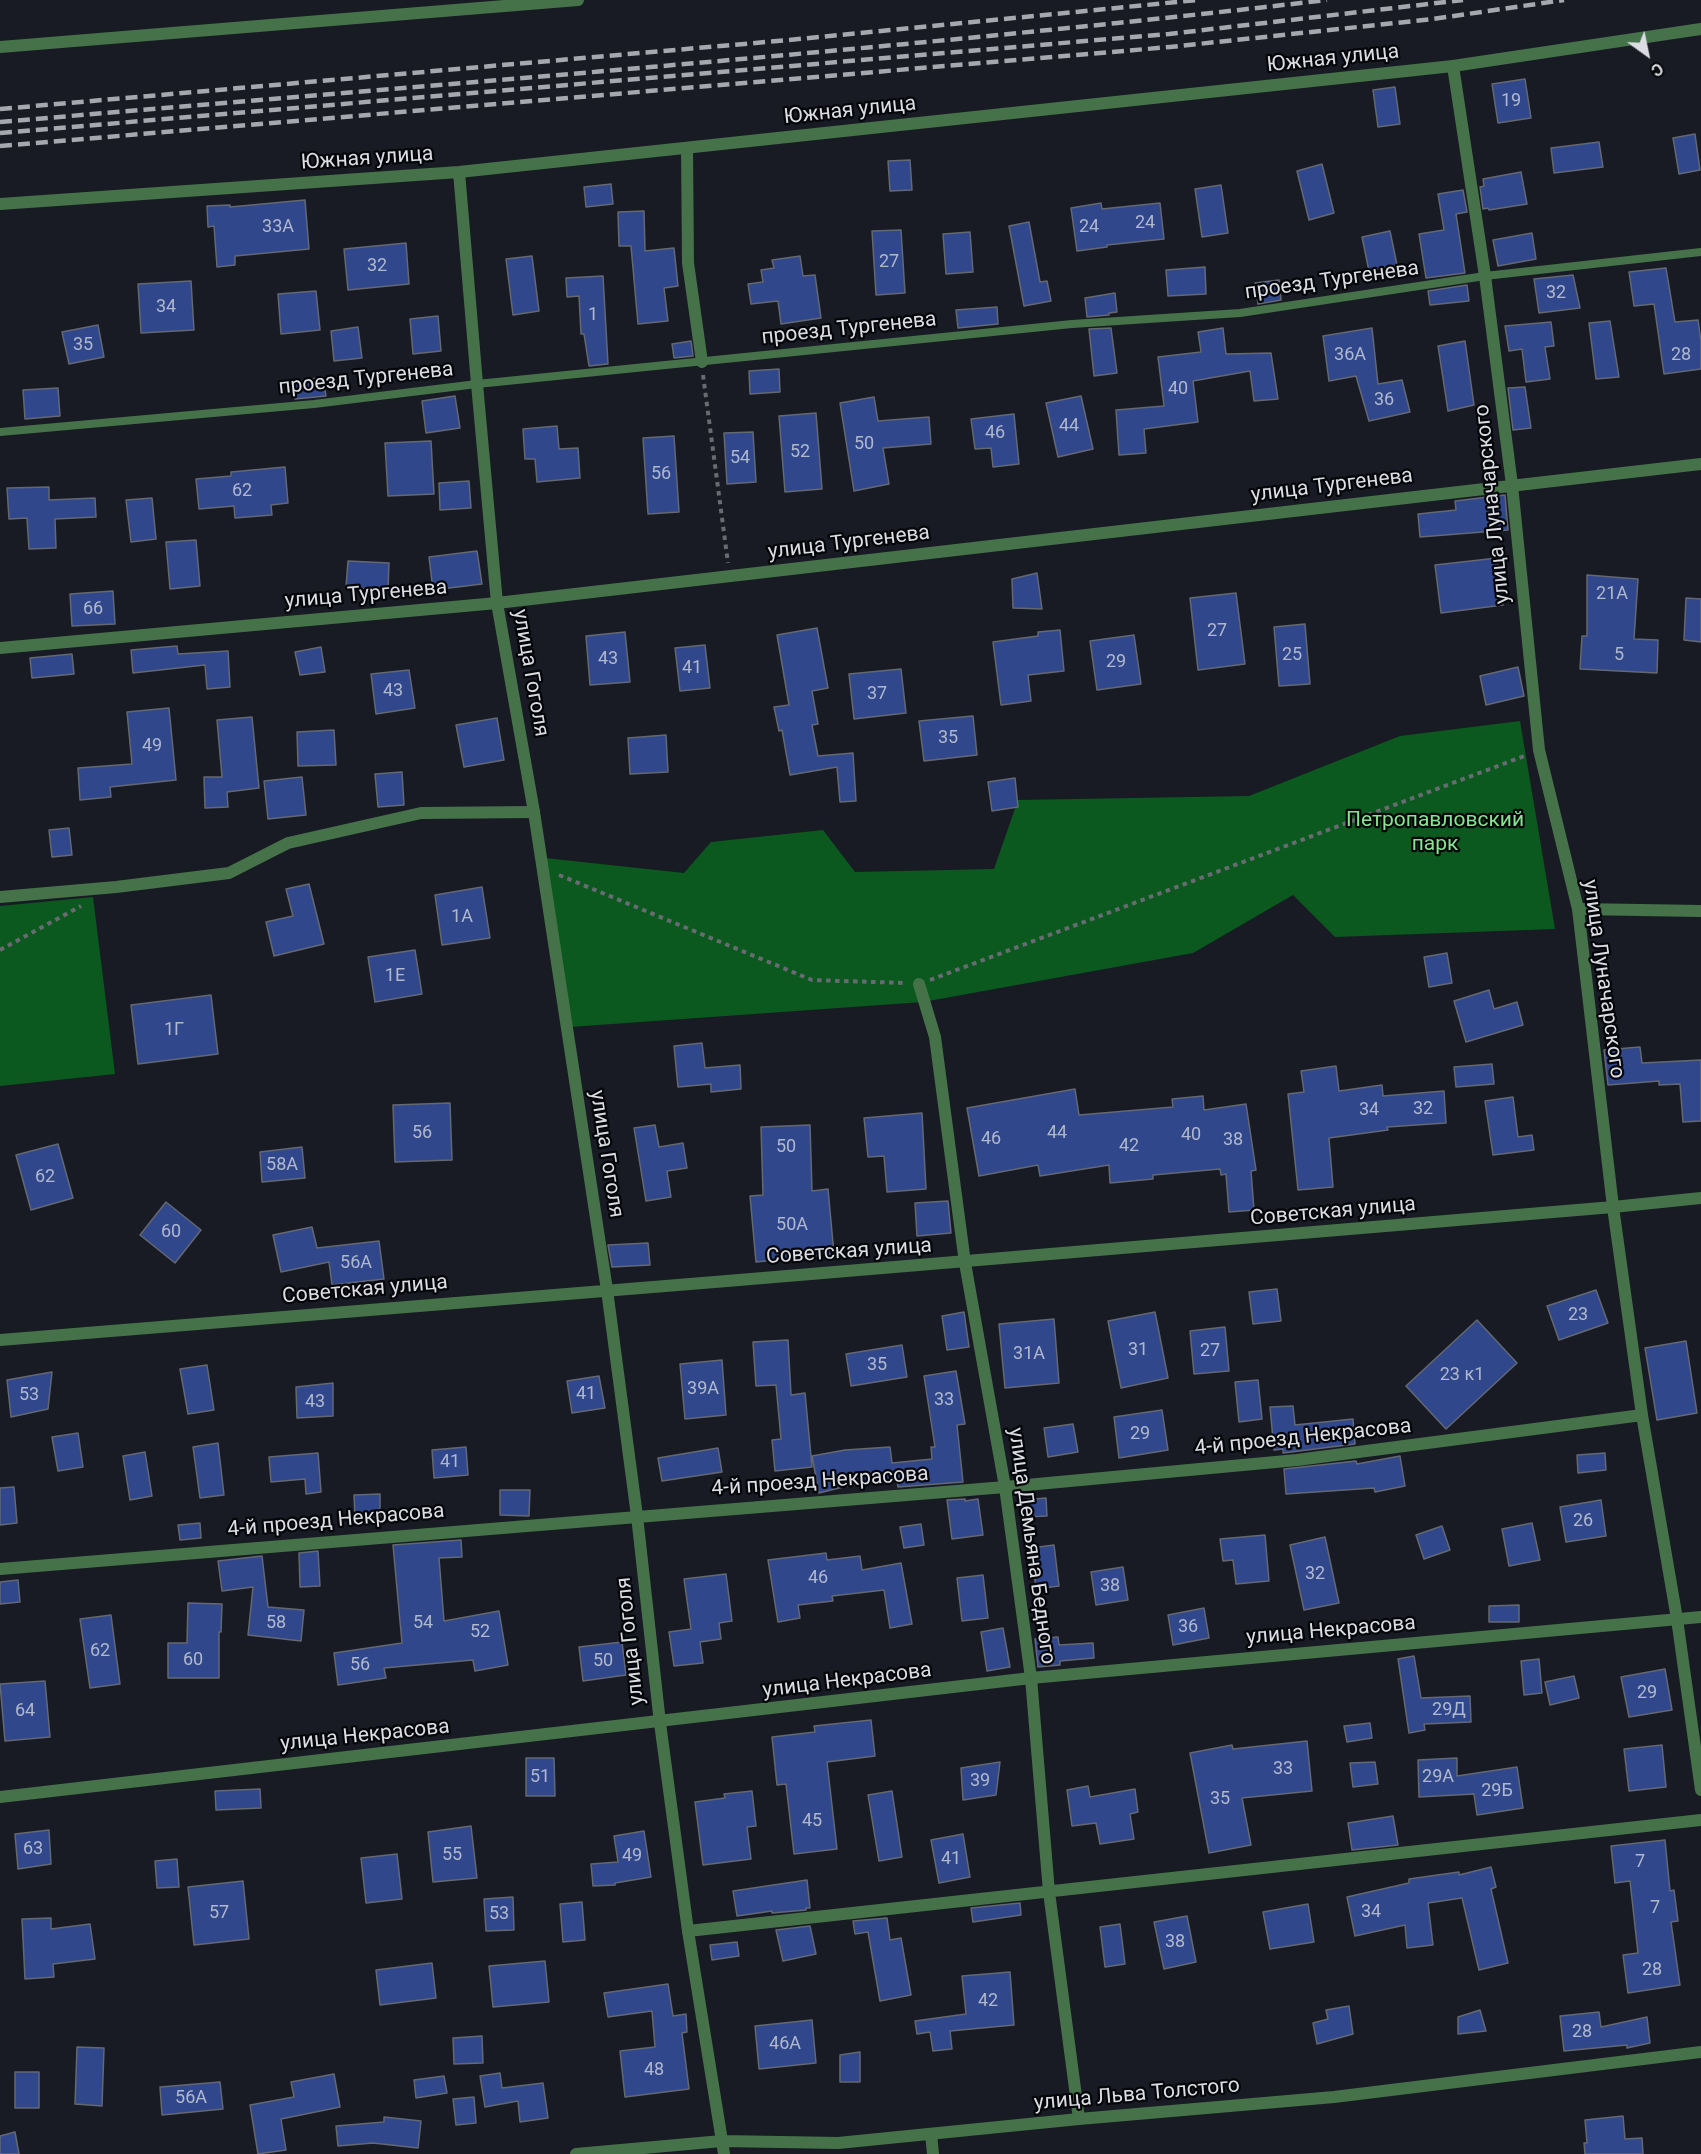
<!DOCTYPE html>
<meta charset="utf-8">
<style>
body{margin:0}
#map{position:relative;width:1701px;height:2154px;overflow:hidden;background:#181b23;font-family:Roboto,sans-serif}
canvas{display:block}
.north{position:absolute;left:1617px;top:24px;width:60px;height:60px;-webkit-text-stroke:4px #050609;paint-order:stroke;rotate:147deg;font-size:16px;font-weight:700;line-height:24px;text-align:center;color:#dbdde3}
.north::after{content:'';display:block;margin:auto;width:21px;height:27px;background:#dbdde3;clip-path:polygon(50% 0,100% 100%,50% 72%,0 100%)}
</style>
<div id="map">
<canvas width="1701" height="2154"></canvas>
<div class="north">С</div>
</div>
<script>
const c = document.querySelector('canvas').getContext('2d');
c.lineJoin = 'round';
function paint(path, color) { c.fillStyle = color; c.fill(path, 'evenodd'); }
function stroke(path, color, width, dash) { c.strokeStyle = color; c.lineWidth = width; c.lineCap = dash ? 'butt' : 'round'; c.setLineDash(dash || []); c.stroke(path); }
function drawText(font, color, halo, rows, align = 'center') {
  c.font = font + ' Roboto,sans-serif'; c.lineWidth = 4.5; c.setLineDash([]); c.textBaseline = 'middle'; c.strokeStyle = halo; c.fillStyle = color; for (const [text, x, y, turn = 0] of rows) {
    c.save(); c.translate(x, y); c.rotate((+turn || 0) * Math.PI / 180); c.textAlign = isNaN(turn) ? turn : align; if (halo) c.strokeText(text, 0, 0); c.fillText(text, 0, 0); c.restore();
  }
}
paint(new Path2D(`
 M1520,721L1555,929L1335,937L1293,895L1193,953L923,1002L570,1027L545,858L684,873L711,842L823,830L855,872L994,869L1018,800L1249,796L1400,736Z
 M93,897L115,1074L0,1086V906Z`), '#0b591e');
const building = new Path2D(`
 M1525,79L1531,118L1498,123L1492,84Z
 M1395,87L1400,124L1378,127L1373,90Z
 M1695,134L1700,170L1679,174L1673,138Z
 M1599,142L1603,167L1554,173L1551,148Z
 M910,160L912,190L890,191L888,161Z
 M1322,164L1334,213L1309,220L1297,171Z
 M1521,172L1527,204L1489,210L1488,208L1483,209L1480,187L1484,186L1483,179Z
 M611,184L613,204L586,207L584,187Z
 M1221,185L1228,233L1202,237L1195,189Z
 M1463,190L1467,212L1456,214L1465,273L1426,278L1419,234L1444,230L1438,194Z
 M305,200L309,249L235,256V265L217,267L214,226L208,227L207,206L230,205V207Z
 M1101,203L1102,209L1160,203L1164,239L1107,245V247L1077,251L1071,208Z
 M644,211L645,251L674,248L678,286L664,288L668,321L638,324L631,246H619L618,212Z
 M1029,222L1040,282L1047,281L1051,301L1024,306L1009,226Z
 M901,230L905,293L876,295L872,231Z
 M1390,231L1397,265L1369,271L1362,237Z
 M970,232L973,272L946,274L943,234Z
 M1532,233L1536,259L1498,266L1493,240Z
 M406,243L409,284L348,290L344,249Z
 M532,256L539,311L513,315L506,259Z
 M800,256L803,276L815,275L821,318L781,324L778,301L751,304L748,284L763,282L761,270L774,268L772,260Z
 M1205,267L1206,294L1168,296L1166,270Z
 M1666,268L1675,322L1698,320L1701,341V369L1664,374L1654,304L1634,306L1629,272Z
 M1573,275L1580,308L1539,313L1534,279Z
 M603,276L608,364L589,366L584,334H581L579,296L567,297L566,278Z
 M1279,280L1281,300L1258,304L1255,283Z
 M191,281L194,330L141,333L138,284Z
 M1467,285L1469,301L1430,305L1428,291Z
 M316,291L320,330L281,334L278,294Z
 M1115,293L1117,312L1109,313V315L1087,317L1085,298Z
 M997,307L998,324L958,328L956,310Z
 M438,316L441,351L413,354L410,319Z
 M1610,321L1619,377L1596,379L1589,323Z
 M1551,322L1554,346L1545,347L1550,379L1526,382L1522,349L1509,351L1505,326Z
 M98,325L104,357L69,364L62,332Z
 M358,327L362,358L334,361L331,331Z
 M1111,328L1117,373L1094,376L1089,329Z
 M1223,328L1226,354L1271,353L1278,399L1254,401L1250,371L1193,381L1198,422L1144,429L1146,453L1119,455L1116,410L1164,406L1158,357L1201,352L1198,332Z
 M1372,328L1378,384L1402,380L1410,412L1369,421L1356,376L1329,381L1323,336Z
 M691,341L693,356L674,358L672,344Z
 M1465,341L1474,405L1448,411L1438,346Z
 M779,369L780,392L750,394L749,371Z
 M323,377L326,396L295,399L293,382Z
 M1525,387L1531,428L1513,430L1508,388Z
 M58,388L60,416L25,419L23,390Z
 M455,396L460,428L426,433L422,401Z
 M1081,396L1093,449L1058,457L1046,403Z
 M874,397L878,421L929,417L931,444L883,448L889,484L854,491L840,403Z
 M816,413L822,489L785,492L779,416Z
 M1014,414L1019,464L993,467L991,448L975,449L971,419Z
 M557,426L559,449L578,448L580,478L537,482L535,459H525L523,429Z
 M753,432L756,482L727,484L724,433Z
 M674,436L679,512L648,514L643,438Z
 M431,441L434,494L388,496L385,443Z
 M285,467L288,503L271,505L272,515L235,518L234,506L199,509L196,479L231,476V472Z
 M469,481L471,508L440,510L439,483Z
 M49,487V500L95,498L96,517L55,519L56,548L29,549L27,518L9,519L7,488Z
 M1505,495L1508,530L1420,537L1418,514L1456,510L1455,501Z
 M152,498L156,539L131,542L126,500Z
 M196,540L200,586L170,589L166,542Z
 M477,551L482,584L433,590L429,557Z
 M1497,558L1503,605L1441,613L1435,565Z
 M348,561L389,563L388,590L346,587Z
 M1037,573L1042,609L1013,608L1012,579Z
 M1587,575L1638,579L1634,639L1658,640L1657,673L1580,669L1582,636H1587Z
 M113,591L115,624L72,626L70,594Z
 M1236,593L1245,664L1198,670L1190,598Z
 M1686,598L1701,599V642L1684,640Z
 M1305,624L1310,684L1279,686L1274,627Z
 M817,628L828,688L812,691L818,724L812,725L818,756L853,753L856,801L840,802L837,767L790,775L782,730L779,731L774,707L789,705L777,635Z
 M1060,630L1064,671L1028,675L1031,701L1001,705L993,642L1038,636V632Z
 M625,632L630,682L590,685L586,636Z
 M1134,635L1141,684L1097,690L1090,641Z
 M705,645L710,688L680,691L675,648Z
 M177,646L178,654L228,651L230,687L207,689L205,665L133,673L131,650Z
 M321,647L325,672L300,675L295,652Z
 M72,654L74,674L32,678L30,658Z
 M1518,667L1524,696L1486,705L1480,676Z
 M901,669L906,713L854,719L849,674Z
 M409,670L415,708L376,714L371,674Z
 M169,708L176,780L110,787L111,797L80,800L78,768L132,764L127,712Z
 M973,716L977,755L924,761L919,721Z
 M252,717L259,788L227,792L228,807L205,808L204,777H222L217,720Z
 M497,718L504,760L464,767L456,725Z
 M334,730L336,765L298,766L297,732Z
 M666,735L668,772L630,774L628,738Z
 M402,772L404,805L378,807L375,774Z
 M302,777L306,815L268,819L264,781Z
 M1015,778L1018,807L992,811L988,782Z
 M69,828L72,855L52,857L49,830Z
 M309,884L324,944L274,956L266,922L293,916L286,889Z
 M482,887L490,938L442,945L435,895Z
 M415,950L422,994L375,1002L368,957Z
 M1447,953L1452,983L1429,987L1424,957Z
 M1489,990L1494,1009L1517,1002L1523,1025L1466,1042L1454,1001Z
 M211,995L218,1054L138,1064L131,1005Z
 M702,1043L705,1068L740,1065L741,1089L711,1092V1084L678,1087L674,1046Z
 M1640,1047L1642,1063L1701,1060V1121L1683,1122L1680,1084L1659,1085V1081L1608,1085L1604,1050Z
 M1492,1064L1494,1084L1456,1087L1454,1067Z
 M1336,1066L1339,1091L1382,1085L1383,1096L1444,1091L1446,1123L1387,1127L1388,1130L1329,1138L1333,1187L1298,1190L1288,1094L1304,1092L1301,1071Z
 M1075,1089L1079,1115L1173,1107L1172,1099L1203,1096L1204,1110L1246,1104L1256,1170L1251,1171L1254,1210L1229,1212L1226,1174L1221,1175L1220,1169L1153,1175V1179L1110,1183L1109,1165L1040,1176L1038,1165L979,1176L967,1108Z
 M1513,1097L1518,1137L1532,1135L1534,1150L1493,1155L1485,1101Z
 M450,1103L452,1160L395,1162L393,1105Z
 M922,1113L926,1189L887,1192L884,1156L868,1157L864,1118Z
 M655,1125L659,1147L683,1143L687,1168L667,1171L671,1197L646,1201L634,1128Z
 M810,1125L812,1191L828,1189L834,1254L756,1262L750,1196L763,1195L761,1127Z
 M58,1144L73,1198L31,1210L16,1155Z
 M302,1147L305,1178L262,1182L260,1152Z
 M948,1201L951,1233L917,1236L915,1203Z
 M166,1202L201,1230L175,1263L140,1235Z
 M312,1227L317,1248L379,1241L384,1279L332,1285L329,1262L281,1272L273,1235Z
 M648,1243L650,1265L612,1267L608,1245Z
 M1277,1289L1281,1321L1253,1324L1249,1292Z
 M1596,1290L1608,1323L1559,1340L1547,1306Z
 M964,1312L969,1347L947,1350L942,1316Z
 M1155,1312L1168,1378L1121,1388L1108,1321Z
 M1054,1319L1059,1383L1005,1388L999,1324Z
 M1477,1320L1517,1363L1446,1429L1406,1386Z
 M1225,1327L1229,1371L1194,1374L1190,1331Z
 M788,1340L791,1395L805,1393L812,1467L775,1471L772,1440L781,1439L776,1385L756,1386L753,1342Z
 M1686,1341L1697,1413L1657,1420L1645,1348Z
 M902,1345L907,1377L851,1386L846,1354Z
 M722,1360L726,1415L685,1419L680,1364Z
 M207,1365L214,1410L188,1414L180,1369Z
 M956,1371L965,1424L957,1425L963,1482L898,1487L897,1481L851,1485L819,1493L812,1456L845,1450L890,1447L892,1463L932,1459L931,1447H935L924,1376Z
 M52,1372L48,1409L11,1417L7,1380Z
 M599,1376L605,1408L572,1413L567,1381Z
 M1258,1380L1262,1419L1239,1422L1235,1382Z
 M333,1383V1416L297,1418L296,1387Z
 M1293,1406L1295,1425L1353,1419L1355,1444L1283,1453V1449L1274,1450L1270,1407Z
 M1162,1410L1168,1450L1119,1458L1114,1417Z
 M1073,1424L1078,1452L1048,1457L1044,1428Z
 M78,1433L83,1467L58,1471L52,1437Z
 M218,1443L224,1495L200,1498L193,1447Z
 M466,1447L468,1475L434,1478L432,1450Z
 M718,1448L722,1472L662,1481L658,1458Z
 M145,1452L152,1496L130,1500L123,1456Z
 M318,1453L321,1492L306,1494L305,1479L271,1482L269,1457Z
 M1605,1453L1606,1470L1578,1473L1577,1455Z
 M1400,1456L1405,1486L1375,1492L1374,1488L1286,1494L1284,1469L1356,1461L1357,1464Z
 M14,1487L17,1523L0,1525V1488Z
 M500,1490H530L529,1516L500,1515Z
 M380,1494V1517H355L354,1495Z
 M1046,1498L1047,1516L1024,1517L1023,1500Z
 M965,1499V1501L978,1499L983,1535L952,1539L947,1500Z
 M1601,1500L1606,1536L1566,1542L1560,1507Z
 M200,1523L201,1538L180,1540L178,1525Z
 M1532,1523L1540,1560L1509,1566L1502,1529Z
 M921,1524L924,1545L904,1548L900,1527Z
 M1442,1526L1450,1550L1424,1559L1416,1535Z
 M1265,1535L1269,1581L1236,1584L1233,1560L1223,1561L1220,1539Z
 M1325,1537L1339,1603L1304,1610L1290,1545Z
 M461,1540L462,1557L439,1558L444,1621L499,1611L508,1665L475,1671L473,1660L384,1668L386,1678L338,1685L334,1653L402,1643L393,1545Z
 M1054,1545L1059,1586L1036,1589L1031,1548Z
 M318,1551L320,1586L300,1587L299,1553Z
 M826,1553L827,1560L860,1556L862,1570L901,1563L912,1624L890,1628L884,1590L832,1596L833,1601L798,1605L800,1618L778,1622L768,1560Z
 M262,1556L268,1607L304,1610L301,1641L248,1635L253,1587L222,1591L218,1561Z
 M1123,1567L1128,1600L1096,1605L1091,1572Z
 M726,1574L732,1621L719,1623L721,1639L700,1642L703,1663L674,1666L669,1632L691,1629L684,1579Z
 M983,1575L988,1618L962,1621L957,1578Z
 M18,1580L20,1602L0,1604V1582Z
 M188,1603L222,1604L221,1632H219V1678H168V1643H187Z
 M1519,1605V1622H1489V1606Z
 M1204,1608L1209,1638L1173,1645L1168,1615Z
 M111,1615L120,1684L90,1688L80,1619Z
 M1003,1628L1010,1667L987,1671L981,1632Z
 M1058,1637L1059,1645L1093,1643L1094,1658L1060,1661V1665L1038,1667L1035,1639Z
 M622,1642L626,1675L583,1681L579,1647Z
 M1414,1656L1421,1698L1470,1696L1471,1722L1424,1724L1425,1730L1409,1733L1398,1659Z
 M1539,1659L1542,1693L1524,1695L1521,1661Z
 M1665,1669L1672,1710L1629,1717L1621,1677Z
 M1574,1676L1579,1698L1550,1705L1545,1682Z
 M45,1681L50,1737L5,1741L0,1684Z
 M871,1720L875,1756L827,1762L837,1849L794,1854L786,1784L777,1785L772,1737L815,1732L814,1726Z
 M1370,1723L1372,1738L1347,1742L1344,1726Z
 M1307,1741L1312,1791L1242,1798L1251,1845L1209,1853L1190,1753L1232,1745L1233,1749Z
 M1662,1745L1666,1787L1629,1791L1624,1749Z
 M526,1758H554L555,1796H526Z
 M1457,1758V1776L1517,1767L1523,1808L1477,1815L1474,1794L1419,1797L1418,1760Z
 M1000,1762L996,1795L963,1800L961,1768Z
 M1375,1762L1378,1784L1353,1787L1350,1763Z
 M1088,1786L1090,1797L1135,1789L1138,1812L1130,1814L1134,1839L1100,1844L1096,1823L1072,1826L1067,1790Z
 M260,1789L261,1808L216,1810L215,1791Z
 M752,1791L756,1826L747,1827L751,1859L703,1865L695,1802L725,1798L724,1794Z
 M892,1791L902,1857L879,1861L868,1795Z
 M1393,1816L1398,1845L1352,1850L1348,1823Z
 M471,1826L477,1878L433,1882L428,1832Z
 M49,1830L51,1864L18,1869L15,1834Z
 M644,1831L651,1877L615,1883V1885L593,1886L591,1864L618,1862L614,1836Z
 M963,1834L970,1877L939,1883L931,1840Z
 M1665,1840L1670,1891L1674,1890L1678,1921L1671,1922L1680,1985L1628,1993L1623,1955L1638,1953L1630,1881L1615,1883L1611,1846Z
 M397,1854L402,1899L366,1903L361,1858Z
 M177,1859L179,1887L157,1888L155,1861Z
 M1491,1867L1496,1887L1491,1889L1508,1963L1479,1970L1462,1898L1428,1903L1433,1945L1407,1948L1405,1925L1355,1936L1347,1897L1409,1883V1879L1459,1872V1875Z
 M807,1880L810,1908H806V1910L772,1913V1911L737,1916L733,1891Z
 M243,1881L249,1939L194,1945L188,1887Z
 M513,1897L514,1930L486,1931L484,1899Z
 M582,1902L585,1940L563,1942L560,1904Z
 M1020,1903L1021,1915L973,1922L971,1908Z
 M1308,1904L1314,1942L1270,1949L1263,1912Z
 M1187,1916L1196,1962L1164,1969L1154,1922Z
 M51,1918V1929L90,1924L95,1959L53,1964L54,1977L25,1979L22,1919Z
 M887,1918L890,1940L901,1938L911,1995L880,2001L868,1932L855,1934L853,1921Z
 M1120,1924L1125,1964L1105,1967L1100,1927Z
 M810,1926L816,1954L783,1961L776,1930Z
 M737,1942L739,1956L712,1960L710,1945Z
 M545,1961L549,2002L493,2007L489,1966Z
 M432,1963L436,1998L380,2005L376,1970Z
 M1010,1972L1014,2025L950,2031L952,2049L933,2051L930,2032L917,2034L915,2021L966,2014L962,1976Z
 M668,1984L673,2016L686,2014L687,2032L682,2033L689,2089L625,2097L620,2051L655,2047L652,2011L608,2017L604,1993Z
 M1349,2006L1353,2034L1317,2044L1313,2023L1328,2019L1326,2010Z
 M1480,2010L1486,2031L1458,2034V2017Z
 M1599,2012L1601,2027L1647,2017L1650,2043L1627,2048V2045L1564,2051L1560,2016Z
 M812,2020L816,2063L759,2069L755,2026Z
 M482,2036L483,2063L454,2064L453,2038Z
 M77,2047L104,2048L102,2106L75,2104Z
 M860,2052V2082H840V2055Z
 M15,2072H39V2108H15Z
 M500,2073L502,2088L543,2083L548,2118L520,2122L518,2101L485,2107L480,2076Z
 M334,2074L340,2107L281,2119L286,2150L258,2154L250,2105L294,2097L291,2082Z
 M444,2076L447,2093L416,2098L414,2080Z
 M220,2082L223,2109L162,2115L160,2087Z
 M474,2097L476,2123L456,2125L453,2099Z
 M1623,2116L1625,2139L1642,2138L1643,2154H1585L1584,2143H1587L1585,2120Z
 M384,2117L421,2121L418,2148L373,2143L338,2146L336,2126L384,2122Z
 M15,2132L19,2154H0V2136Z`);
paint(building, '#30478c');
stroke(building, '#646872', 1.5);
stroke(new Path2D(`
 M703,375L728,563
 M559,875L812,980L906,983
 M0,950L81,906
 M930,980L1527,755`), '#696b72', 4, [4.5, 4.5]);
stroke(new Path2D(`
 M0,432L314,404L477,384L1072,324L1240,313L1485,276L1701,252`), '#46724a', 8);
stroke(new Path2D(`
 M0,47L578,0
 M1453,66L1485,276L1512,485
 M687,148L688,263L702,362
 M0,648L497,603L1701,464
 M0,897L116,887L229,873L288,843L421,813L534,812
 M1578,909L1701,911
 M919,984L935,1037L965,1263L1005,1487L1031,1678L1049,1892L1079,2119
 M0,1569L1005,1487L1297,1460L1642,1415
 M0,1797L1031,1678L1701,1617
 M688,1931L1701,1820
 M931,2134L933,2154
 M722,2141L724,2154`), '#46724a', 12);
stroke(new Path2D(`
 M459,172L477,384L497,603L534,812L607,1290L637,1516L660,1723L688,1931L722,2141
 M0,204L459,172L1453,66L1701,29
 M1512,485L1539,750L1578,909L1613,1207L1642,1415L1677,1619L1701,1790
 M0,1340C538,1296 1075,1254 1613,1207L1701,1198
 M576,2154L722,2141L838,2143L1079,2119L1334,2097L1701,2052`), '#46724a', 12);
stroke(new Path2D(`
 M0,109L789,40L1197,0
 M0,122C442,84 886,51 1327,0
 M0,133L1169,34L1463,0
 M0,146L1170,47L1433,19L1564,0`), '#a5a8ae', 4.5, [12, 6]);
drawText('18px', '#b0b8cd', null, [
 ["19",1511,101],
 ["24",1145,223],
 ["33А",278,227],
 ["24",1089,227],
 ["27",889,262],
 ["32",377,266],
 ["32",1556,293],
 ["34",166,307],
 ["1",593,315],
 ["35",83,345],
 ["36А",1350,355],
 ["28",1681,355],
 ["40",1178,389],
 ["36",1384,400],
 ["44",1069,426],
 ["46",995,433],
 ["50",864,444],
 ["52",800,452],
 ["54",740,458],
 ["56",661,474],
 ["62",242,491],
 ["21А",1612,594],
 ["66",93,609],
 ["27",1217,631],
 ["25",1292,655],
 ["5",1619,655],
 ["43",608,659],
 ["29",1116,662],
 ["41",692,668],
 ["43",393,691],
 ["37",877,694],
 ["35",948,738],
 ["49",152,746],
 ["1А",462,917],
 ["1Е",395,976],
 ["1Г",174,1030],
 ["32",1423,1109],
 ["34",1369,1110],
 ["56",422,1133],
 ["44",1057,1133],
 ["40",1191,1135],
 ["46",991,1139],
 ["38",1233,1140],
 ["42",1129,1146],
 ["50",786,1147],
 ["58А",282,1165],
 ["62",45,1177],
 ["50А",792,1225],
 ["60",171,1232],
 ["56А",356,1263],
 ["23",1578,1315],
 ["31",1138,1350],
 ["27",1210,1351],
 ["31А",1029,1354],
 ["35",877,1365],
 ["23 к1",1462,1375],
 ["39А",703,1389],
 ["41",586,1394],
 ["53",29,1395],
 ["33",944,1400],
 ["43",315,1402],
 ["29",1140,1434],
 ["41",450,1462],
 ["26",1583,1521],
 ["32",1315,1574],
 ["46",818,1578],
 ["38",1110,1586],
 ["58",276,1623],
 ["54",423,1623],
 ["36",1188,1627],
 ["52",480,1632],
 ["62",100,1651],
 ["60",193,1660],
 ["50",603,1661],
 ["56",360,1665],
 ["29",1647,1693],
 ["29Д",1449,1710],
 ["64",25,1711],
 ["33",1283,1769],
 ["51",540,1777],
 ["29А",1438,1777],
 ["39",980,1781],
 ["29Б",1497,1791],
 ["35",1220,1799],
 ["45",812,1821],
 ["63",33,1849],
 ["55",452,1855],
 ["49",632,1856],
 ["41",951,1859],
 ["7",1640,1862],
 ["7",1655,1908],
 ["34",1371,1912],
 ["57",219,1913],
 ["53",499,1914],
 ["38",1175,1942],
 ["28",1652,1970],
 ["42",988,2001],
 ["28",1582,2032],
 ["46А",785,2044],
 ["48",654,2070],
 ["56А",191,2098]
]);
drawText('21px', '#dbdde3', '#050609', [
 ["Южная улица",1333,59,-6],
 ["Южная улица",850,111,-6],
 ["Южная улица",367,159,-4],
 ["проезд Тургенева",1332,281,-8],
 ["проезд Тургенева",849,329,-6],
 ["проезд Тургенева",366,379,-6],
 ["улица Тургенева",1332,486,-7],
 ["улица Луначарского",1493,504,-96],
 ["улица Тургенева",849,543,-7],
 ["улица Тургенева",366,595,-5],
 ["улица Гоголя",530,673,80],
 ["улица Луначарского",1603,979,82],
 ["улица Гоголя",606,1154,81],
 ["Советская улица",1333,1212,-5],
 ["Советская улица",849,1252,-4],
 ["Советская улица",365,1290,-5],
 ["4-й проезд Некрасова",1303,1438,-6],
 ["4-й проезд Некрасова",820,1482,-4],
 ["4-й проезд Некрасова",336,1521,-5],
 ["улица Демьяна Бедного",1031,1546,82],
 ["улица Некрасова",1331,1631,-5],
 ["улица Гоголя",631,1641,-96],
 ["улица Некрасова",847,1681,-7],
 ["улица Некрасова",365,1736,-6],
 ["улица Льва Толстого",1137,2095,-5]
]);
drawText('21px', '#87e490', '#050609', [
 ["Петропавловский",1435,821],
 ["парк",1435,845]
]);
</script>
